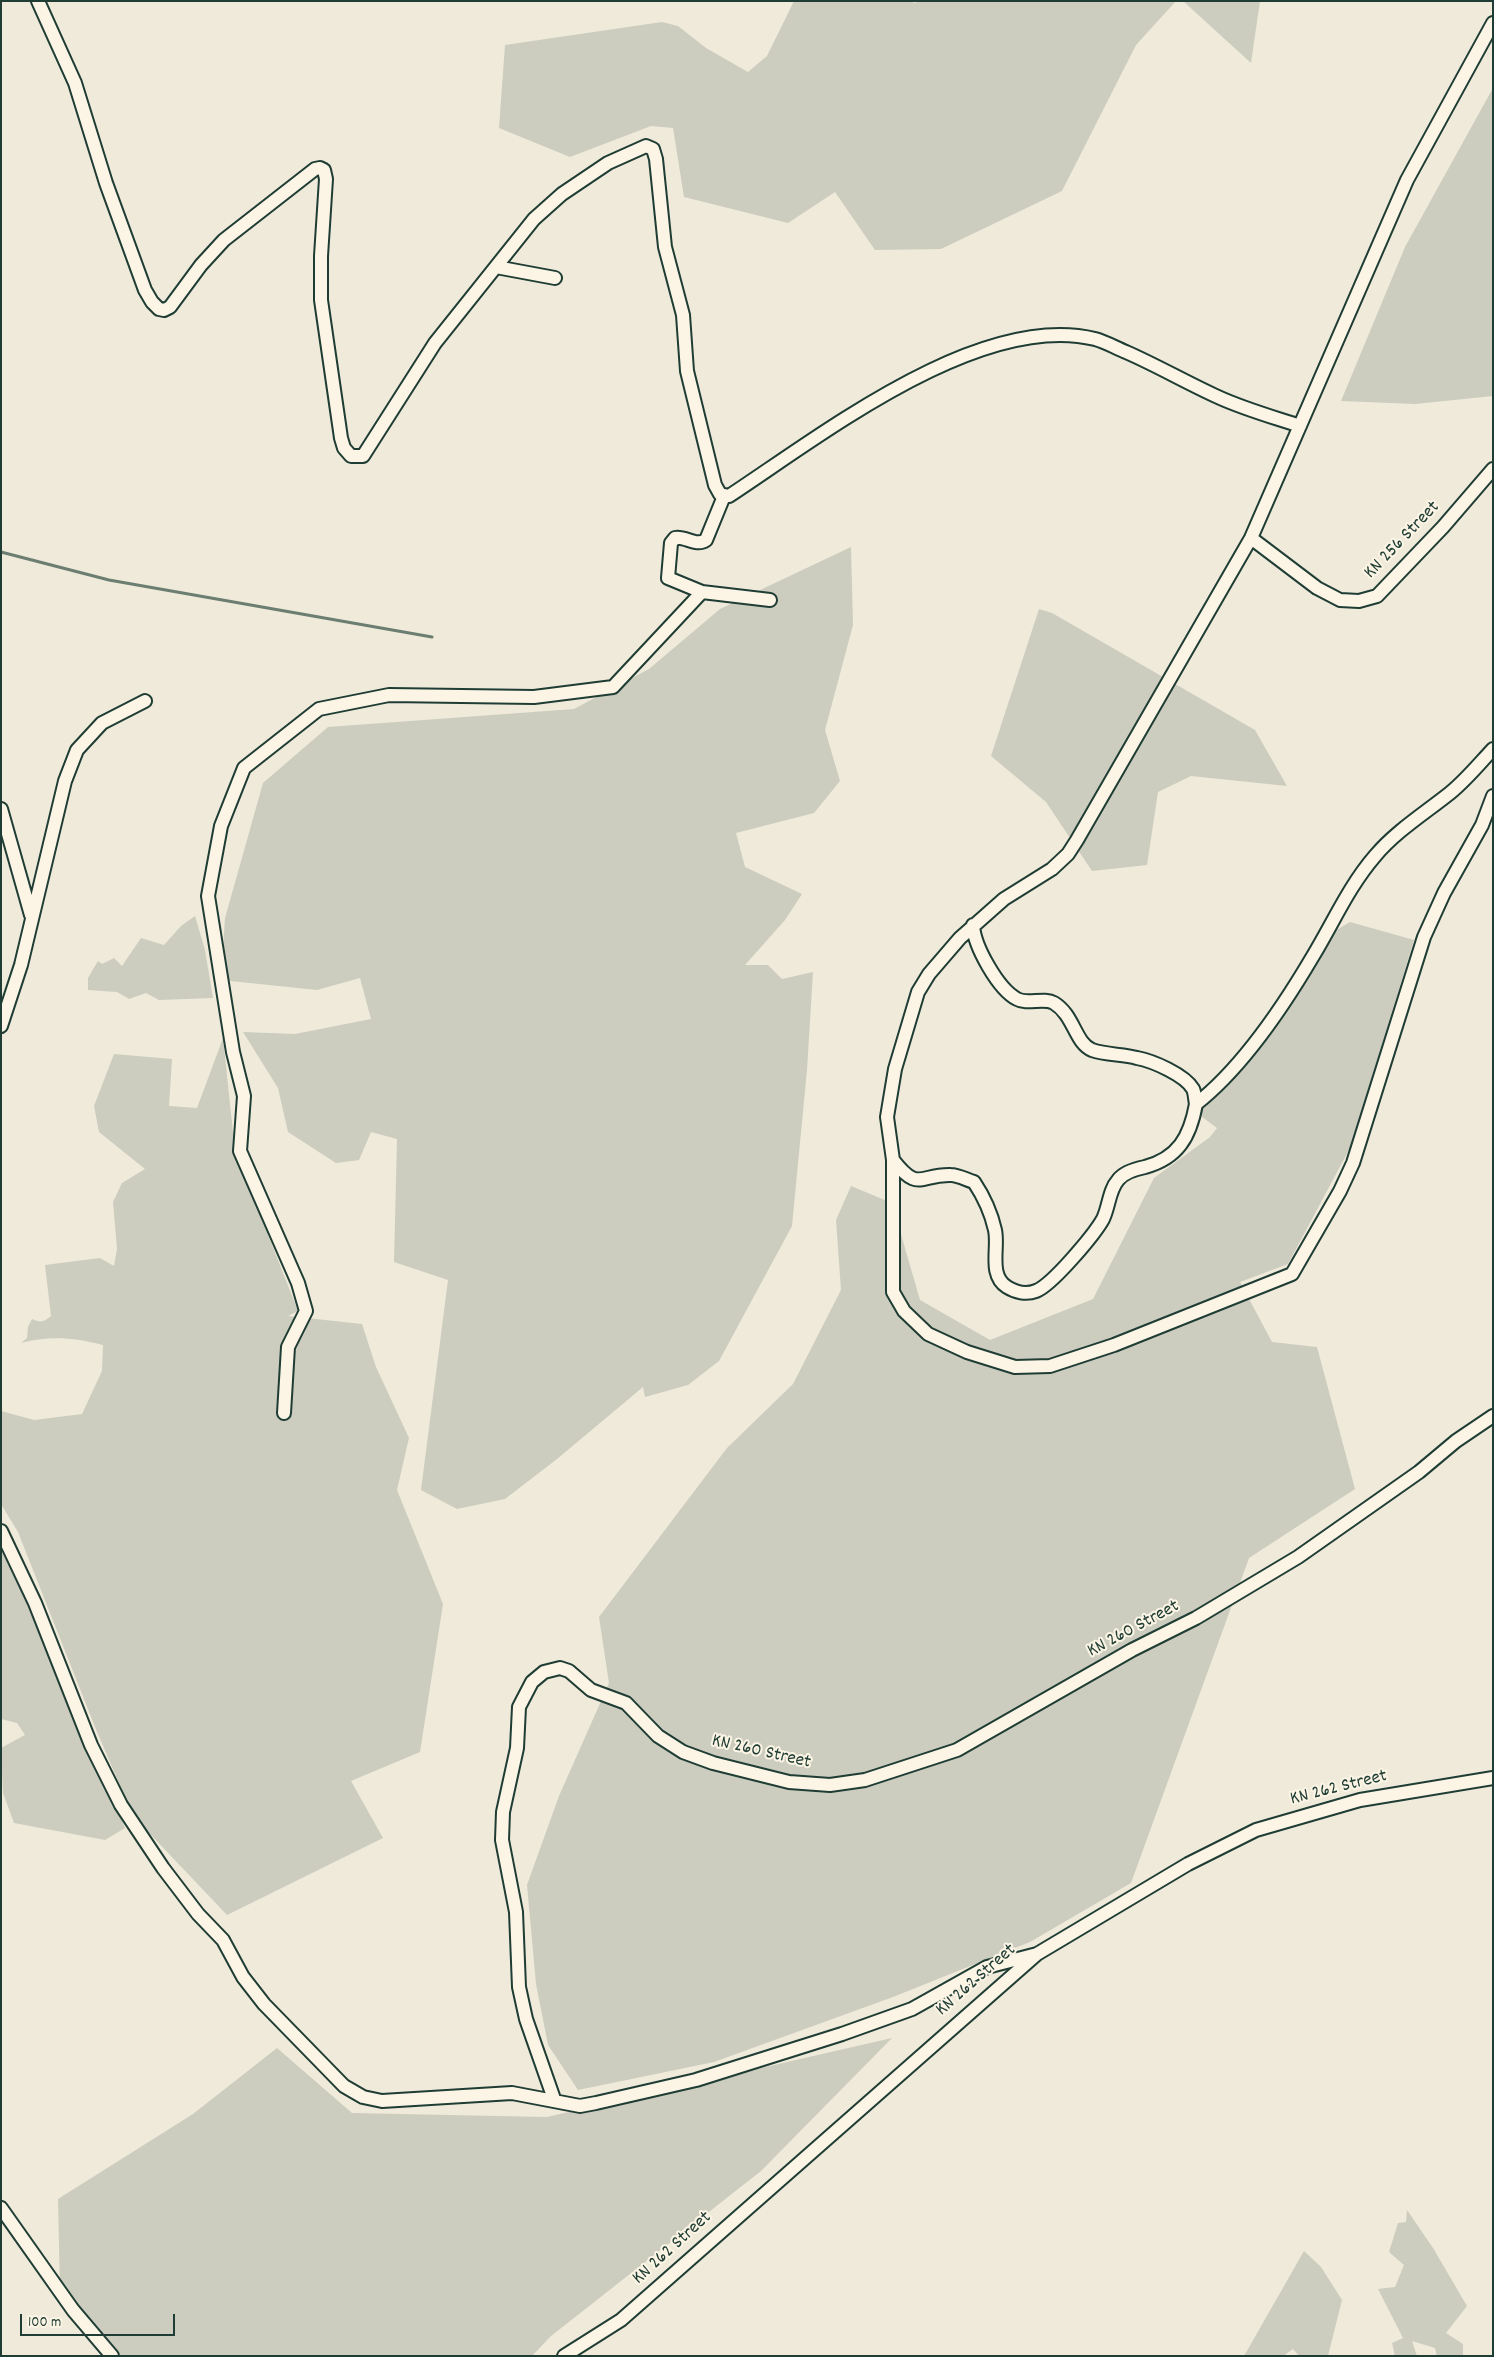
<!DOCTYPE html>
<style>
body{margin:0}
#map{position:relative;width:1494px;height:2357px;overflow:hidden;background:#efeada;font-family:Dekko,sans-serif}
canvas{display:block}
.frame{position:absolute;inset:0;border:2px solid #1f3d34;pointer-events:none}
.scale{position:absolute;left:20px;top:2314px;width:155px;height:22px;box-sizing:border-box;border:2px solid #1f3d34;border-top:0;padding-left:6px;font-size:15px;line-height:18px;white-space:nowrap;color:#1f3d34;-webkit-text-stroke:4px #fcf5e5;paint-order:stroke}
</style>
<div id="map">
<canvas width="1494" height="2357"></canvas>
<div class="frame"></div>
<div class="scale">100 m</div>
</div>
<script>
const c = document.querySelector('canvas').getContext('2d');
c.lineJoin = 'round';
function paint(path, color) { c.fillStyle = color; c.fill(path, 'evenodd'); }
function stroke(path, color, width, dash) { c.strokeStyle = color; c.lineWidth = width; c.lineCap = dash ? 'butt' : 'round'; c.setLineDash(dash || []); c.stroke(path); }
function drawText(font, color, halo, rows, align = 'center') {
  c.font = font + ' Dekko,sans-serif'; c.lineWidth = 4; c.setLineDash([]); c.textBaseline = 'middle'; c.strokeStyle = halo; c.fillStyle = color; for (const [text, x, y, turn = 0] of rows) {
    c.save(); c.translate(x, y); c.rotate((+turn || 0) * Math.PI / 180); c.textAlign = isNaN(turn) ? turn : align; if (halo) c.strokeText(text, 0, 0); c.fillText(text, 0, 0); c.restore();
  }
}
paint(new Path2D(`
 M794,1H905L916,3L917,1H1176L1136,45L1062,191L941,249L875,250L835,192L788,223L684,197L673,128L651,126L570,157L499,128L505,45L662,22L678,26L706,48L748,72L767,56Z
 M1183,1H1260L1251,63Z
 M1493,88V396L1415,404L1341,401L1405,247Z
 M851,547L853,625L825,730L840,781L814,813L736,833L745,867L802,894L785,920L745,965H768L782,979L813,972L807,1070L792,1226L719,1361L688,1385L645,1397L643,1387L557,1459L505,1499L457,1509L421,1490L448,1280L394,1262L397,1139L371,1132L359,1160L336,1163L288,1132L278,1088L243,1032L295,1034L371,1019L360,978L317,990L221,980L225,918L263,783L328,727L574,709L649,669L720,609Z
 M1039,609L1052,613L1255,730L1287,786L1191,776L1158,792L1147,865L1092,871L1046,802L991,756Z
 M195,916L205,950L213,998L159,1000L146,993L129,999L117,992L88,990V978L98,961L102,964L114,958L122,966L141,938L164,945L181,926Z
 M1350,922L1414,940L1351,1146L1288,1264L1240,1282L1272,1342L1317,1347L1355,1489L1249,1558L1131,1883L1030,1942L893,1997L714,2062L578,2090L548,2045L536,1984L527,1885L559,1796L609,1683L599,1617L727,1448L793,1384L841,1290L836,1220L851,1186L892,1203L920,1300L990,1340L1093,1299L1154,1178L1210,1137L1217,1128L1194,1111L1233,1079L1333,932Z
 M223,1038L235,1151L298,1311L288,1316L362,1324L376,1367L409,1438L397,1490L443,1604L420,1752L351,1781L383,1838L227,1915L133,1816L95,1727L18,1532L1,1504V1411L34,1420L82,1414L102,1371L103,1345C75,1338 50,1335 21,1343L27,1338L28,1327L32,1319C41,1323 44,1322 51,1316L45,1265L100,1258L114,1266L117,1249L113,1202L122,1183L145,1169L99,1132L94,1106L114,1054L172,1059L169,1106L197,1108Z
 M1,1546L125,1828L105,1840L14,1823L3,1793L1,1748L25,1735L17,1723L1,1719Z
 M892,2038L761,2171L551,2336L532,2356H119L60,2291L58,2199L193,2114L277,2048L352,2113L547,2117Z
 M1407,2210L1433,2248L1467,2306L1446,2333L1463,2344V2356H1437L1435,2348L1412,2341L1417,2356H1395L1392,2343L1403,2338L1378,2289L1395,2287L1404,2265L1389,2252L1398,2223L1406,2222Z
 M1304,2251L1321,2267L1342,2300L1328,2356H1299L1293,2349L1283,2356H1244Z`), '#cccdbf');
stroke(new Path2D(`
 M1,552L109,580L432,637`), '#6c7d71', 3);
const minor = new Path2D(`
 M38,1L75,83L106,183L145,290L152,302L159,309L164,310L170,307L201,265L224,240L315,169L320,168L324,170L326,179L321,256V300L341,438L344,448L351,456H363L435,343L534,219L562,194L608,163L646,146L653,149L656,159L665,247L683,315L687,371L715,485L720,494L729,496C822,435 980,311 1095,339C1106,342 1116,348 1126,352C1158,366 1187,383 1218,397C1244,409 1273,417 1300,426
 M1493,23L1407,180L1251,538L1077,840L1068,854L1052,869L1004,899L960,938L929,974L918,992L895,1069L887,1117L893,1160V1292L904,1311L928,1334L967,1352L1015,1367L1050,1366L1114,1345L1292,1274L1340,1191L1353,1163L1424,937L1444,893L1482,825L1493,796
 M496,267L555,278
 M1251,538L1317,588L1340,600L1359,601L1377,596L1443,527L1493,469
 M702,592L668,578L671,543L675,538C686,536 696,547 706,540L724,496
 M1,809L31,915
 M973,925C974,946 998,989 1017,999C1027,1005 1044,997 1054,1003C1074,1015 1075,1043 1092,1050C1106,1055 1123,1054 1137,1058C1153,1061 1185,1075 1193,1089C1195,1093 1195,1100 1196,1104
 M1,1026L21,965L65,781L77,750L102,723L145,701
 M893,1160C919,1193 919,1174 951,1175C958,1175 967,1180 974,1182C984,1197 991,1212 995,1230C999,1248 988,1275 1007,1287C1015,1292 1026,1295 1036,1291C1052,1285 1094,1235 1103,1219C1109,1207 1109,1190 1118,1180C1124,1172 1135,1169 1145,1167C1178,1158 1190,1137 1196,1104C1242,1068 1283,1007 1313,956C1333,923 1349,886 1375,856C1396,831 1425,813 1450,793C1466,780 1479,764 1493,749
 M284,1413L288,1347L306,1311L298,1283L240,1151L244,1096L233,1052L208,896L221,826L244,768L319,709L389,695L534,697L613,687L702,592L770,600
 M1,1531L35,1603L91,1745L121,1805L163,1868L198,1914L223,1940L243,1977L264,2004L344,2086L363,2097L382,2101L512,2093L580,2106L596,2103L696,2080L842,2034L912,2009L987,1967L1037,1954
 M554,2099L526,2019L519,1987L516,1912L502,1840L503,1812L517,1748L519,1707L532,1682L544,1672L560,1668L569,1671L591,1690L626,1703L658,1736L683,1752L713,1763L789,1782L830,1785L865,1780L957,1750L1132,1650L1196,1618L1298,1557L1419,1472L1456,1441L1493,1416
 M1,2208L73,2310L112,2356
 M564,2356L621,2320L1037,1954L1188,1864L1256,1830L1360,1800L1493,1778`);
stroke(minor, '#1f3d34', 16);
stroke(minor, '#fcf5e5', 12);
drawText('19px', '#1f3d34', '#fcf5e5', [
 ["KN 256 Street",1403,541,-46],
 ["KN 260 Street",1134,1630,-28],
 ["KN 260 Street",761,1753,13],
 ["KN 262 Street",1339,1789,-14],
 ["KN 262 Street",977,1981,-41],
 ["KN 262 Street",673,2249,-42]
]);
</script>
